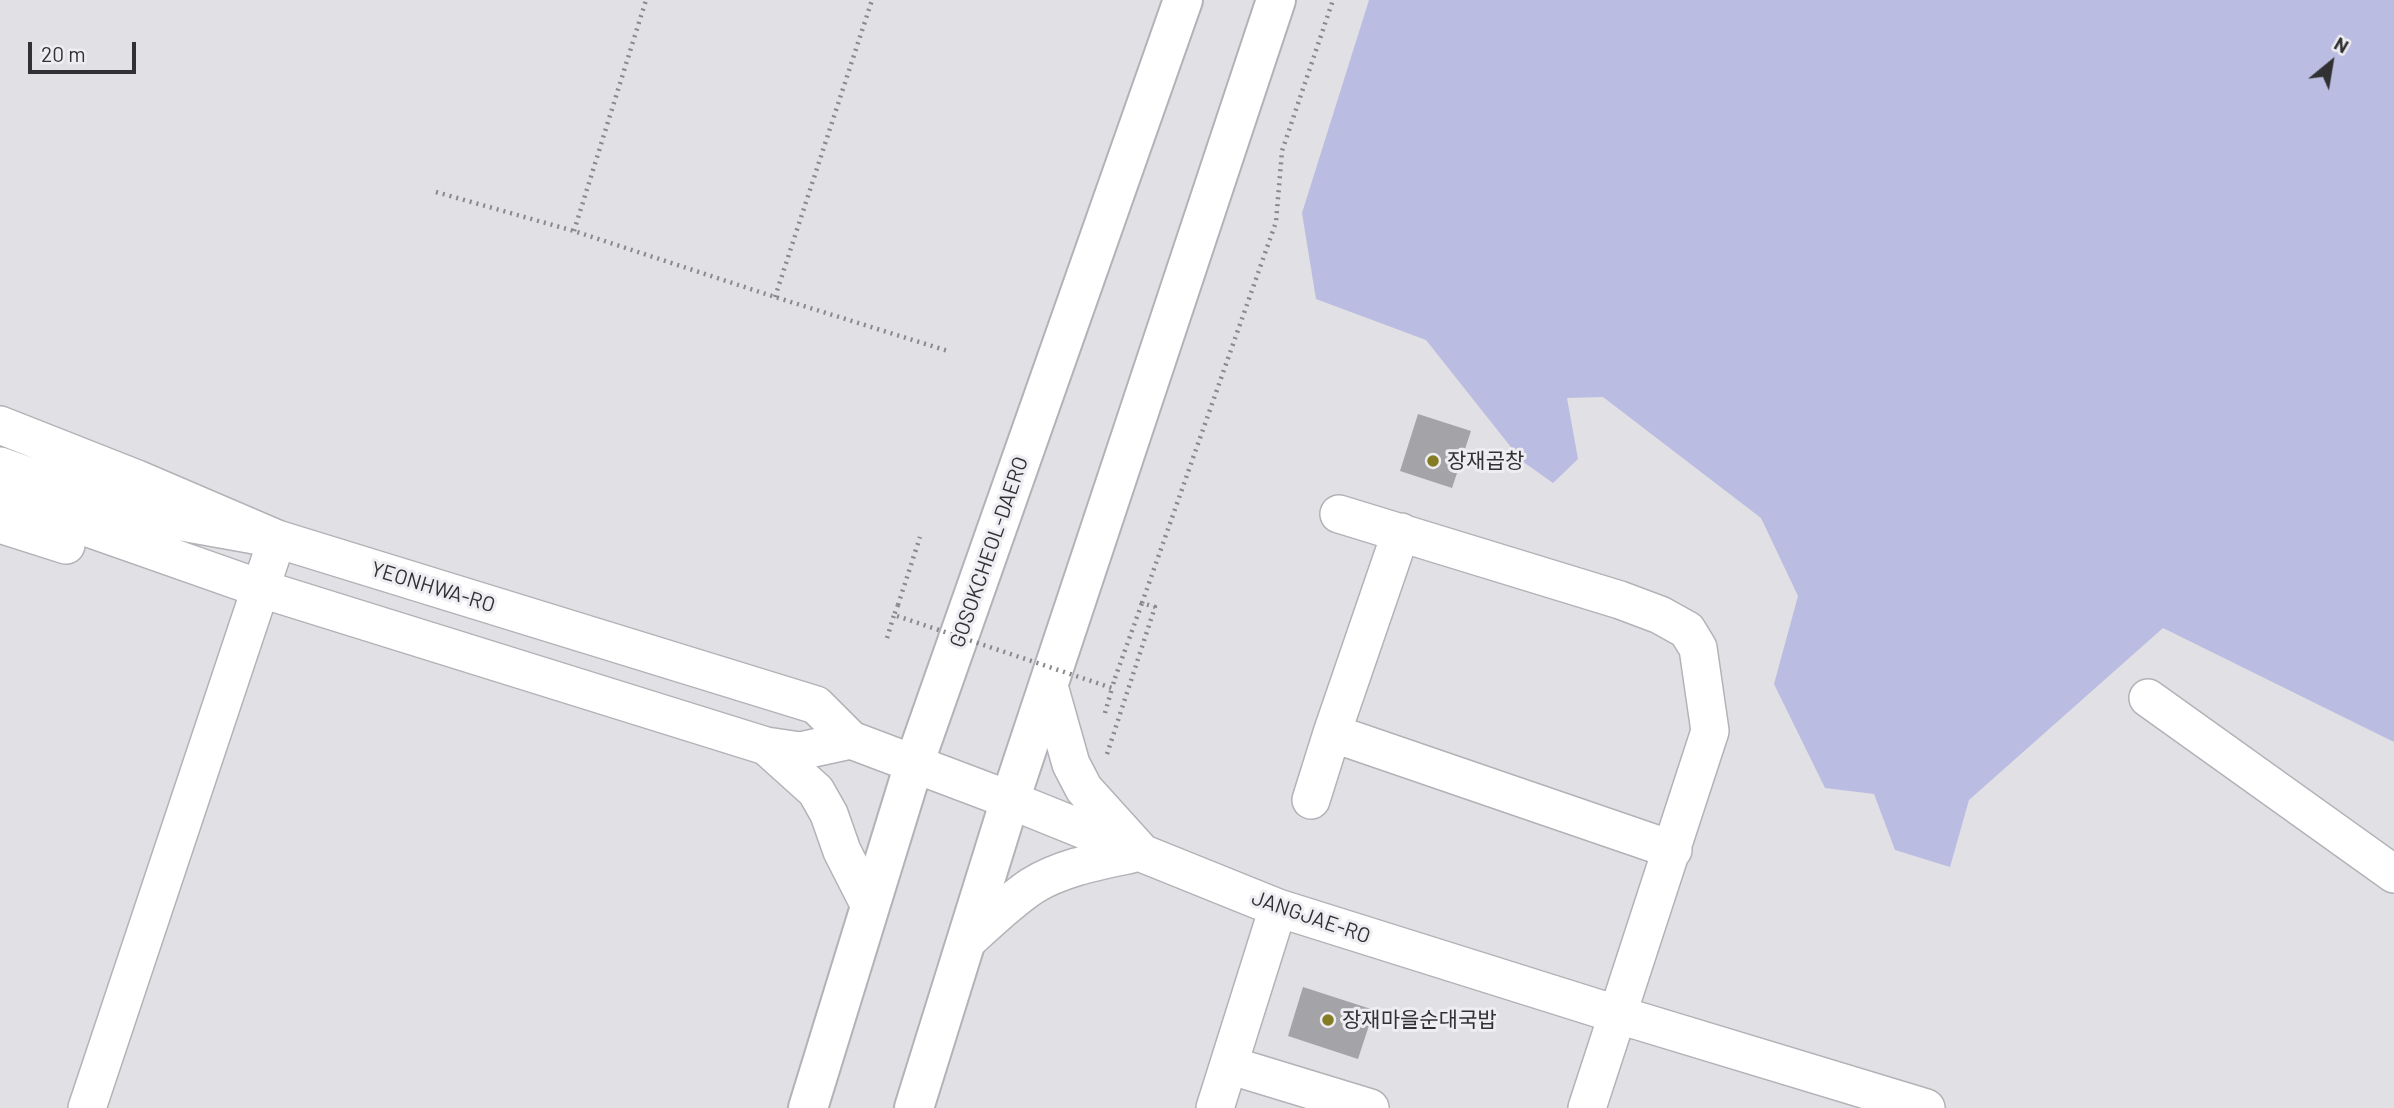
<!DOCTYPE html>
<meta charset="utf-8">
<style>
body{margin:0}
#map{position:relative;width:2394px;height:1108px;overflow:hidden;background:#e0e0e5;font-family:Barlow,sans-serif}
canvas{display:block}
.north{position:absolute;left:2296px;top:28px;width:70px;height:70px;-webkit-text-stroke:5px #ededf2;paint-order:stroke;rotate:30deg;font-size:19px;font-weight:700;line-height:28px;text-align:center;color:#313133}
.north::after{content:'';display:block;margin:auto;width:24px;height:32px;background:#313133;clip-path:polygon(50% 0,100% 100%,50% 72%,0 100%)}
.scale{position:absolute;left:28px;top:42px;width:108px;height:32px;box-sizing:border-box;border:4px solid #313133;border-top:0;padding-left:9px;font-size:21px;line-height:24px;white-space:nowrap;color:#313133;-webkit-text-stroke:5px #ededf2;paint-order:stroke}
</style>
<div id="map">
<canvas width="2394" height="1108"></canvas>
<div class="north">N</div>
<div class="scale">20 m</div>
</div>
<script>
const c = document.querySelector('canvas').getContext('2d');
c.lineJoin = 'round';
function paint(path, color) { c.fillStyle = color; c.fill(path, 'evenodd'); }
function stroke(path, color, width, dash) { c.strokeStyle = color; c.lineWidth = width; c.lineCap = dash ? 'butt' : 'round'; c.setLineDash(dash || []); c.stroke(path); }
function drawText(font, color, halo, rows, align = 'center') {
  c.font = font + ' Barlow,"Noto Sans KR",sans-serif'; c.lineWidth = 6; c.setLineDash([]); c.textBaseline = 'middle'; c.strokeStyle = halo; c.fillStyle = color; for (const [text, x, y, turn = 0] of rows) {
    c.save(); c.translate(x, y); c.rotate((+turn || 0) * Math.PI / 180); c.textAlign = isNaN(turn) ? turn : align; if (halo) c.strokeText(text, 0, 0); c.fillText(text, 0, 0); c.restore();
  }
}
paint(new Path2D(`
 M1369,0H2394V742L2163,628L1969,800L1950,867L1895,850L1874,794L1825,788L1774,684L1798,596L1761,518L1603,397L1567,398L1578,459L1553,483L1522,461L1426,340L1316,299L1302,213Z`), '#bbbce1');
paint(new Path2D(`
 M1418,414L1471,431L1452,488L1400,471Z
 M1303,987L1374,1010L1358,1059L1288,1036Z`), '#a3a3a8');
const minor = new Path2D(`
 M0,425L137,479L277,539L87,1108
 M0,466L132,513L277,539L816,705L851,740L1010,800L1278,908L1619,1015L1926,1108
 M0,497L262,589L766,746L800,751L851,740
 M1339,514L1620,600L1660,615L1687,630L1698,648L1710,731L1587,1108
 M0,524L66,545
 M2148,698L2394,874
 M1332,733L1673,850
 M766,746L816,791L829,814L842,851L870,906
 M1311,800L1332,733L1401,532
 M966,942C987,923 1008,902 1032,886C1064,866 1105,860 1141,852L1084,789L1071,764L1049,686
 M1229,1065L1370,1108
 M1215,1108L1278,908`);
const major = new Path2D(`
 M808,1108L914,764L1183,0
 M914,1108L1010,800L1276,0`);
stroke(minor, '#b2b2b7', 40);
stroke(major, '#b2b2b7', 42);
stroke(new Path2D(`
 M436,192L574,231L775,297L948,351
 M574,231L646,0
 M775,297L872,0
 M898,605L920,537
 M887,638L894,615
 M1115,678L1142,603
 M1105,713L1112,688
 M1107,754L1155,607L1142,603L1276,222L1282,151L1333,0`), '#89898c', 4.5, [2, 5]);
stroke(minor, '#fff', 37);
stroke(major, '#fff', 38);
stroke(new Path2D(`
 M898,605L894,615L1112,688L1115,678`), '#89898c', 4.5, [2, 5]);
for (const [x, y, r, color] of [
 [1433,461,7,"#847c22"],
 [1328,1020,7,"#847c22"]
]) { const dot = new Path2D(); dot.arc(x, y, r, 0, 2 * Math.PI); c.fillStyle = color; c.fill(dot); stroke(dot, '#ededf2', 2.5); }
drawText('21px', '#313133', '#ededf2', [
 ["장재곱창",1447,461],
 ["장재마을순대국밥",1342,1020]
], 'left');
drawText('21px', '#313133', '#ededf2', [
 ["GOSOKCHEOL-DAERO",989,552,-71],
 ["YEONHWA-RO",433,587,17],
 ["JANGJAE-RO",1311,917,19]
]);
</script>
